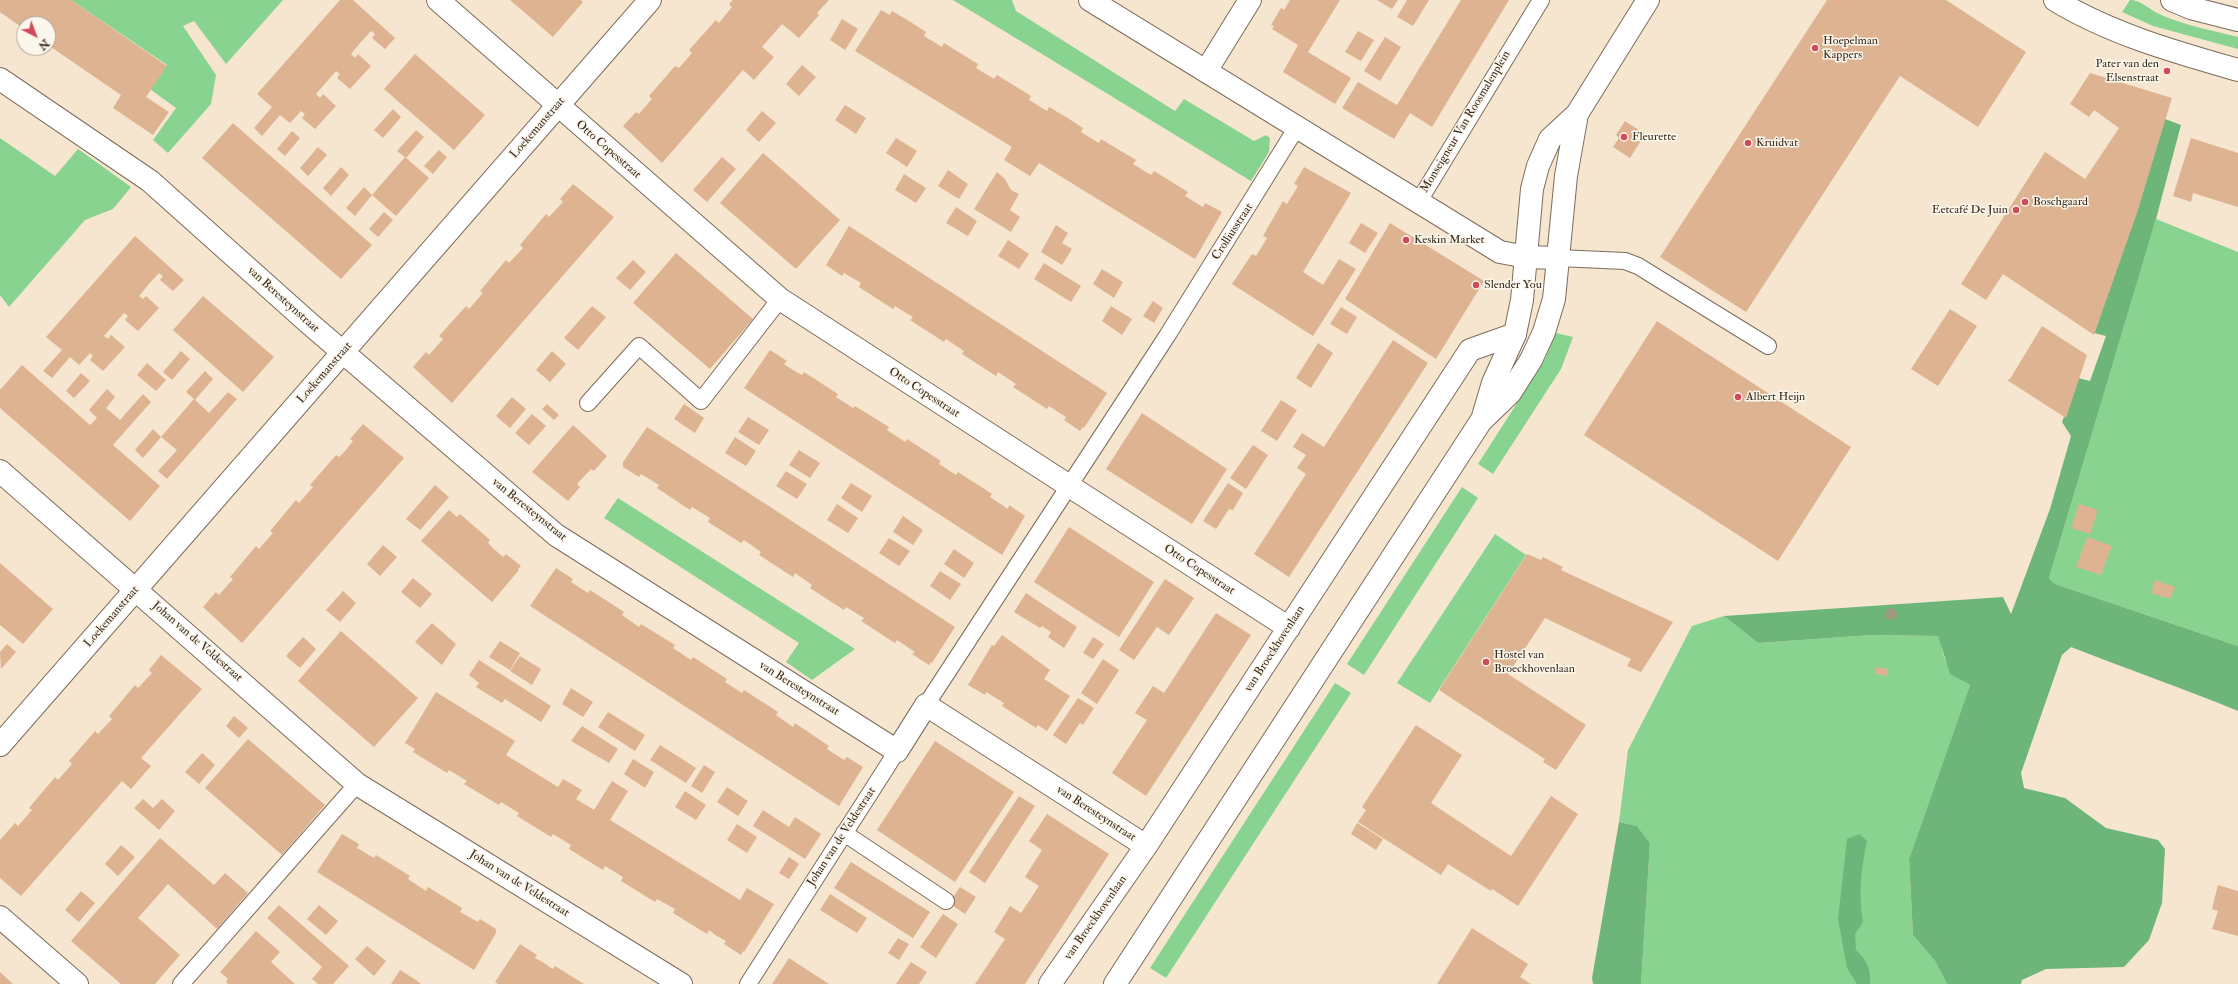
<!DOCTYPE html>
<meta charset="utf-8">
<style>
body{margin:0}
#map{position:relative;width:2238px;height:984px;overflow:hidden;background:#f6e6cf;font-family:"IM FELL Double Pica",serif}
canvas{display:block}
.north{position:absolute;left:16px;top:16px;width:40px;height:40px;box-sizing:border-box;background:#fbf7ec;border:1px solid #aea59a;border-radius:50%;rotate:138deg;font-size:11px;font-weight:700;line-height:16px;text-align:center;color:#3b2a1e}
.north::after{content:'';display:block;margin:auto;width:14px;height:18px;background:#d1495b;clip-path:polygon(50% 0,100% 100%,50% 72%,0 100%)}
</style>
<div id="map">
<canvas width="2238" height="984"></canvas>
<div class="north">N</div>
</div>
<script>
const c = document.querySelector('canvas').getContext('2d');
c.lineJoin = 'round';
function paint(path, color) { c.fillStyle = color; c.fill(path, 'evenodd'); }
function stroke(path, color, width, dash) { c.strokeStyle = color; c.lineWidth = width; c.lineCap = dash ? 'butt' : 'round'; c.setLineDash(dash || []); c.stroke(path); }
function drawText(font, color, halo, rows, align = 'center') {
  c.font = font + ' "IM FELL Double Pica",serif'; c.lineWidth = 3; c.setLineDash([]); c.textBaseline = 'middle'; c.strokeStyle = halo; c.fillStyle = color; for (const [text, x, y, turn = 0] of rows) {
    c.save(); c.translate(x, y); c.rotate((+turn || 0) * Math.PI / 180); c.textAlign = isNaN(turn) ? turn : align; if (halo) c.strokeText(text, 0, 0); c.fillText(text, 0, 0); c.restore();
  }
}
paint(new Path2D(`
 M71,0H283L226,64L194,21L183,26L216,75L211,104L168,153L153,140L176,108L150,89L167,65Z
 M953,0H1012L1016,11L1175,111L1184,99L1254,141L1266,135L1270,138L1269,152L1251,181Z
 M2130,0C2140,0 2148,8 2157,13C2182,25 2211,30 2238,37V49L2153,26L2122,12Z
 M0,138L55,176L78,149L131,187L113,209L85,220L9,307L0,295Z
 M2156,219L2238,252V646L2055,584L2049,578Z
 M1556,333L1573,337L1561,369L1493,474L1478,464L1544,361Z
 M1462,487L1478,498L1364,675L1347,664Z
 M618,498L855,649L812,680L786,662L799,643L604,518Z
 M1495,534L1526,555L1430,703L1397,683Z
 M1724,616L1758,643L1873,635L1939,636C1944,660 1947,674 1970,685L1909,859L1913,935L1935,961L1947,984H1641L1650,843L1637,826L1619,822L1628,750L1692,626Z
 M1335,683L1351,693L1166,978L1150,968Z`), '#89d390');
paint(new Path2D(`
 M2165,119L2181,125L2156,219L2049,578L2055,584L2238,646V711C2183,688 2126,669 2071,647L2062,655L2021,773L2024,788L2065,798L2106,828L2158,840L2165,849L2162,903L2149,940L2124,967L2046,969L2022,980L2021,984H1947L1935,961L1913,935L1909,859L1970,685L1950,674L1938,636L1873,635L1758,643L1724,616L2003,597L2011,614L2050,509L2071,436L2062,422L2078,378L2090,381L2106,336L2094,333Z
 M1619,822L1637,826L1650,843L1641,984H1593L1592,978Z
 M1860,834L1867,841C1861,869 1858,893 1863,922L1855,934L1856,950C1867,960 1871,969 1870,984H1857L1847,968L1838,919L1847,839Z`), '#6eb57a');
paint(new Path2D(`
 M0,0H71L167,66L146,97L169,112L153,135L113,108L121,95L48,45V24H24V29L0,12Z
 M340,0H353L395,38L385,49L372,38L375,34L371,31L361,42L351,54L355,58L358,54L371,66L350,89L337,78L340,74L336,71L316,94L320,98L323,94L336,106L315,129L302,118L305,114L301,111L290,123L280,115L262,136L254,128L272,107L257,94Z
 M510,0H581L583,2L553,37Z
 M733,0H829L817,13L819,15L799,38L782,24L762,47L774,57L754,80L743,70L662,163L623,126L636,112L639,114L652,99L649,96L675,66L679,68L692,53L689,50L716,20L719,23L732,7L729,4Z
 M1290,0H1340L1308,52L1351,78L1335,104L1283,72L1298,45L1272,29L1274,26L1271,25L1281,8L1284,10Z
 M1377,0H1398L1392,9Z
 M1407,0H1429L1413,26L1397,17Z
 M1461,0H1509L1432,127L1410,113L1394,139L1342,108L1358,82L1397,105Z
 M1827,0H1946L2026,52L1978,127L1900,76L1746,312L1660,257Z
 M881,10L890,15L892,11L909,21L926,32L924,36L942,47L944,43L978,64L976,68L994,79L997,75L1031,96L1029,100L1047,111L1049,107L1066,117L1083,128L1081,132L1099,143L1101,139L1136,160L1133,164L1151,175L1154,171L1188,192L1185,196L1203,207L1205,203L1222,212L1195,259L1039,163L1030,176L1004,160L1012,147L855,51Z
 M842,19L858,29L845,50L830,40Z
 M1358,31L1374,40L1361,61L1345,52Z
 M1385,37L1401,47L1380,81L1364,71Z
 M415,54L485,115L454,150L384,89Z
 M802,65L816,77L799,96L786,84Z
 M2090,73L2172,98L2137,213L2094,335L2003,274L1986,300L1961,284L2045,152L2085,179L2119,128L2094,110L2089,117L2070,104Z
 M845,105L866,118L856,134L835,120Z
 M393,109L401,117L383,138L374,130Z
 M762,111L776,123L759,142L746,130Z
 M1625,121L1645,134L1630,158L1613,147L1619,138L1616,135Z
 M233,123L372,245L341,279L202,158Z
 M416,130L424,137L406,158L397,151Z
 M292,131L300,138L285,156L277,149Z
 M896,138L917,151L907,167L886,153Z
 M2191,138L2238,153V207L2193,193L2191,202L2173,196Z
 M318,147L327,155L308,176L300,168Z
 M439,150L447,157L433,174L424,166Z
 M763,153L840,220L796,269L720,203Z
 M405,157L429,178L396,216L372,195L355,216L346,208L364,187L372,195Z
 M722,157L736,169L707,202L693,190Z
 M341,167L349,175L331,196L323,188Z
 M1304,167L1351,193L1303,272L1323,285L1339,259L1356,269L1313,336L1232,284L1252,254L1256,256L1261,248L1267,238L1263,236L1283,201L1287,204L1298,186L1294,184Z
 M948,170L968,184L959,199L938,186Z
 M997,172L1005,179L1011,190L1019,194L1010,210L1020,217L1011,232L974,209Z
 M904,174L926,188L916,203L895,190Z
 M573,184L614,217L452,403L413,367L426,352L429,355L443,339L439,336L466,306L469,309L483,293L480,291L506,260L509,263L523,248L520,245L546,214L549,217L563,202L560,199Z
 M956,207L977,221L968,236L946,223Z
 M384,212L393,220L378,237L369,229Z
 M1361,223L1378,233L1365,253L1349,243Z
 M1390,223L1484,281L1436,359L1345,299Z
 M1056,225L1068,233L1062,243L1072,249L1062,265L1041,252Z
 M849,226L1107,393L1084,428L1083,427L1080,431L1064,420L1066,417L1049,406L1047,409L1013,387L1016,384L998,372L996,376L962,354L964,351L946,339L944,342L910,320L913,317L903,311L895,306L893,309L859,287L861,283L844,273L842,276L826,265Z
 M135,236L184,280L173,291L160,280L163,276L159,273L149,284L139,296L143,299L146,296L159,308L138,331L125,320L128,316L124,313L104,336L108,339L111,335L125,347L103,371L90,360L93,356L90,353L79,365L70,357L52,378L43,371L62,350L46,337Z
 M1008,240L1029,254L1019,269L998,256Z
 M676,253L753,319L710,369L633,303Z
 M633,260L646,272L630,290L616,278Z
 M1044,263L1081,286L1071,302L1034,279Z
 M1102,269L1123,282L1114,298L1093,284Z
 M203,296L274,357L243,392L173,330Z
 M1153,301L1163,308L1154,323L1143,316Z
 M592,306L606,317L578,350L564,338Z
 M1111,306L1132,319L1122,335L1102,321Z
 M1341,307L1357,317L1347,334L1330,324Z
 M1950,309L1977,326L1938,386L1911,369Z
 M1657,321L1851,447L1778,561L1584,435Z
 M2042,326L2087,355L2066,418L2007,380L2010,379Z
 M1393,340L1428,363L1289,577L1254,554L1306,474L1297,468L1306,455L1293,447L1302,433L1324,447Z
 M1318,343L1333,353L1311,388L1296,378Z
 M770,350L787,361L784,364L793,370L802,375L804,372L838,394L836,397L853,408L855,406L889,427L887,430L905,442L907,439L941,461L939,464L947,469L956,475L958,472L992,494L990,497L1008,509L1009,505L1025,516L1002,555L744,388Z
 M181,351L190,359L172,380L163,372Z
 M552,351L566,364L550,382L536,370Z
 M147,363L166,380L156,391L137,375Z
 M22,365L90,425L97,418L89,410L107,389L115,397L106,408L120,420L143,394L151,402L113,445L160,486L130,521L0,408V390Z
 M205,371L213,379L195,400L186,392Z
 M81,373L90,381L74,398L66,391Z
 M228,392L237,399L167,479L158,471L177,450L161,437L194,399L209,413Z
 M512,397L526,409L510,428L496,416Z
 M1281,400L1297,410L1277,441L1261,431Z
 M547,404L559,415L554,420L542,409Z
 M684,404L704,418L695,433L674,419Z
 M1142,413L1227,469L1192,524L1106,469Z
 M532,414L546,426L529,445L515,433Z
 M748,417L769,430L759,445L738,432Z
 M363,424L404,458L242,643L203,607L216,592L219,595L233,579L230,577L256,546L259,549L273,533L270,531L296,500L299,503L313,487L310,485L336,455L339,457L346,450L353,441L350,439Z
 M573,425L607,456L594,471L591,469L577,484L580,487L568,501L532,472Z
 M647,427L955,627L932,663L931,662L929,665L912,654L915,652L897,640L895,643L861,621L864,618L846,607L844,610L810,588L812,585L795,573L793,577L759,555L761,552L744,540L741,543L708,522L710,518L692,507L690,510L657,488L659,485L641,474L639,477L623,467V462Z
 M153,429L161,437L143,458L135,450Z
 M735,437L756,451L746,466L725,453Z
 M1253,445L1268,455L1246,489L1230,478Z
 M799,450L820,463L810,478L789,465Z
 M786,471L807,484L797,499L776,486Z
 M851,483L872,496L862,512L841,498Z
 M1228,483L1243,493L1233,510L1229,509L1216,529L1203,521Z
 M435,485L449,497L420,530L406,519Z
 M837,504L858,518L848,533L827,520Z
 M2079,504L2098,510L2090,534L2071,528Z
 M449,510L457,517L460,514L490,540L488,543L495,550L503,557L506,554L521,566L518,569L519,570L492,602L421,541Z
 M903,516L923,530L913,545L893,532Z
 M1069,527L1154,582L1119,637L1034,582Z
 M2087,537L2112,546L2101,575L2076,567Z
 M889,538L910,551L899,566L879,553Z
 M383,545L397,557L380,576L367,564Z
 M954,549L974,563L964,578L944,564Z
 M1527,554L1541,560L1543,557L1563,567L1561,570L1673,622L1641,672L1627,666L1631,659L1545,618L1508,674L1586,725L1556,770L1543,762L1545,759L1439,690Z
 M0,563L53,609L23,644L0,625Z
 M556,568L573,579L571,582L588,593L590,590L624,612L622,615L639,627L641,624L675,645L673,648L691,660L693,657L727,679L725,682L742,693L744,690L778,712L776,715L793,727L795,723L829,746L827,749L844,760L847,757L863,767L839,806L530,606Z
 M940,571L961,584L950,600L930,586Z
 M413,578L432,594L420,608L401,592Z
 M1165,579L1194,598L1169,635L1157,627L1134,660L1119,650Z
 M2155,580L2175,587L2170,599L2151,593Z
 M343,591L356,603L340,622L326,610Z
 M1026,593L1077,627L1064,648L1048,637L1051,632L1042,626L1040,628L1014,612Z
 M1216,613L1251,635L1146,796L1112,773L1147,720L1135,713L1153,686L1164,693Z
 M432,623L456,644L442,665L415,642Z
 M341,631L418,698L374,747L298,681Z
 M1002,635L1050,670L1044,679L1070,696L1047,731L1038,725L1036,728L1002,706L1004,703L986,692L985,695L968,685L992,645L994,646Z
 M303,637L316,649L300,668L286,656Z
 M1093,637L1104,644L1093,659L1083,653Z
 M500,641L520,653L510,670L489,657Z
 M7,644L16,652L1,669L0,652Z
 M161,655L202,689L141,758L151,766L131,789L122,781L21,896L0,878V840L15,823L18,826L32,810L29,808L55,777L58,780L72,764L69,761L95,731L98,734L112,719L109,716L135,685L138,688L152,673L149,670Z
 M520,656L541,669L532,685L510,671Z
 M1103,659L1119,670L1097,704L1081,693Z
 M479,660L551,706L541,722L505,699L502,703L476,687L479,683L469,675Z
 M1876,667L1888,669L1887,676L1875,674Z
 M571,688L593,702L583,717L562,704Z
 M436,692L515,741L506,755L558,787L563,779L582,790L576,799L594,810L612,781L628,791L610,820L740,900L747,888L774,904L744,952L743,951L741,955L724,944L726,941L717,936L709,930L707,934L673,913L675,909L657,899L655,902L621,881L623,877L605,866L603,870L569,849L571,845L553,834L551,837L517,816L519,813L501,802L499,805L464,784L467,781L449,770L447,773L413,752L415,749L405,743Z
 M1078,698L1094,708L1083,725L1080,723L1066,744L1053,735Z
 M608,712L645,735L635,751L598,727Z
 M234,716L248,728L239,738L226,726Z
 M1416,725L1462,755L1431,803L1511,856L1551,796L1578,814L1518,906L1492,889L1491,891L1448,864L1441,875L1358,822L1366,810L1362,807Z
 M582,726L618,749L609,763L571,741Z
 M248,739L325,805L282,855L205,788Z
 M935,741L1014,792L955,882L877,830Z
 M660,745L696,768L686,783L650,760Z
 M202,753L215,765L199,784L185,772Z
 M633,759L654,772L645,788L624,774Z
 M704,765L715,772L702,793L691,786Z
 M727,787L748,801L738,816L717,802Z
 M685,791L706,805L696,820L675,807Z
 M1019,796L1035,806L985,883L969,872Z
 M143,799L153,808L162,799L175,811L159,830L134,808Z
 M763,810L789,827L795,817L821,834L805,859L753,826Z
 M1047,814L1109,854L1025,984H975L1005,939L994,932L1010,906L1021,913L1039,886L1025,877L1042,850L1029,841Z
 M1357,823L1383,839L1376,850L1351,834Z
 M737,824L757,837L747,853L727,840Z
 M342,834L359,844L357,848L374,858L376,855L410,876L408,879L426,891L428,887L462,908L460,912L478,922L480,919L496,929V933L474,970L317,872Z
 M160,838L214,885L225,873L248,893L217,929L168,884L138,918L180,955L155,984H121L71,941Z
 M121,845L135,857L118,876L105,864Z
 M789,857L799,864L789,879L779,873Z
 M851,862L930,912L913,938L834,888Z
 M2218,885L2238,891V936L2212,929L2218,911L2212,909Z
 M960,887L976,897L965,914L949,903Z
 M81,891L95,903L79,922L65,910Z
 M830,894L867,918L857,933L820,910Z
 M279,905L349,966L333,984H318L312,979L322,967L267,918Z
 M319,905L338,921L326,935L307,919Z
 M943,914L958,924L936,958L920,947Z
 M1472,928L1528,964L1520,977L1531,984H1437Z
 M256,931L280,952L271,962L295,984H228L226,982L228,979L220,972Z
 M898,938L909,944L899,960L888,953Z
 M520,944L537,955L535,958L544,963L553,969L555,966L584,984H498L495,982Z
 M367,946L386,961L374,976L355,959Z
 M789,958L815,975L829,984H772Z
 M911,962L927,972L919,984H896Z
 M400,970L416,980L421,984H391Z
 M0,972L13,984H0Z`), '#ddb391');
const service = new Path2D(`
 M1419,201L1541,0
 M1558,258L1625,261L1638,266L1768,346
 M588,403L639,346L701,401L780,299
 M926,705L1167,336L1297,127
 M844,833L946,901
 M181,984L357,784
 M748,984L897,751`);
const minor = new Path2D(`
 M438,0L780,299L1289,628
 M1090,0L1500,252L1527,257L1558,258
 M2172,0L2191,8L2238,20
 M1206,71L1250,0
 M0,79L150,181L310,324L556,535L897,751L926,705L1146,846
 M0,471L357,784L681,984
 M0,745L650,0
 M0,917L77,984
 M1050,984L1146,846L1470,350L1515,334`);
const tertiary = new Path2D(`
 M2055,0C2111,34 2175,52 2238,70
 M1482,420L1493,383L1515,334L1522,300L1532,189L1538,166L1550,139L1577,114L1648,0
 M1115,984L1481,421L1510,393L1531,360L1544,332L1554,299L1566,176L1577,114`);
stroke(service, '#7c6c5c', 18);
stroke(minor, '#7c6c5c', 24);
stroke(tertiary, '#7c6c5c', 24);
stroke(service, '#fff', 16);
stroke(minor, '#fff', 22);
stroke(tertiary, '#fff', 22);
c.fillStyle = '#9c9b80';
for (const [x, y] of [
 [1891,614]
]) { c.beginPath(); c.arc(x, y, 6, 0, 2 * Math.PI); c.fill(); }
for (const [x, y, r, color] of [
 [1815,48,4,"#d1495b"],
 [2167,71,4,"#d1495b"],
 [1624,137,4,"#d1495b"],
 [1748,143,4,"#d1495b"],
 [2025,202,4,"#d1495b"],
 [2016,210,4,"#d1495b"],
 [1406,240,4,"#d1495b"],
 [1476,285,4,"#d1495b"],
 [1738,397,4,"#d1495b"],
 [1486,662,4,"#d1495b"]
]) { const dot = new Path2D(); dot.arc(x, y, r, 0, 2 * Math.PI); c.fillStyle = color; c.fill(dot); stroke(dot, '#fbf7ec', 1.5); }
drawText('12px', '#3b2a1e', '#fbf7ec', [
 ["Hoepelman",1823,41],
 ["Kappers",1823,55],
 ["Pater van den",2159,64,"right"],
 ["Elsenstraat",2159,78,"right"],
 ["Fleurette",1632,137],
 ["Kruidvat",1756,143],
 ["Boschgaard",2033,202],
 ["Eetcafé De Juin",2008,210,"right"],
 ["Keskin Market",1414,240],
 ["Slender You",1484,285],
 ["Albert Heijn",1746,397],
 ["Hostel van",1494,655],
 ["Broeckhovenlaan",1494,669]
], 'left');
drawText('12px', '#3b2a1e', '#fbf7ec', [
 ["Monseigneur Van Roosmalenplein",1466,122,-59],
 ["Loekemanstraat",538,128,-49],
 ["Otto Copesstraat",608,150,41],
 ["Crolliusstraat",1233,232,-57],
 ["van Beresteynstraat",283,300,42],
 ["Loekemanstraat",325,373,-49],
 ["Otto Copesstraat",924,393,33],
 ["van Beresteynstraat",529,510,39],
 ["Otto Copesstraat",1199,570,33],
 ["Loekemanstraat",112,617,-49],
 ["Johan van de Veldestraat",197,642,41],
 ["van Broeckhovenlaan",1275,649,-57],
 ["van Beresteynstraat",799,689,32],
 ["van Beresteynstraat",1096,814,33],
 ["Johan van de Veldestraat",842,837,-57],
 ["Johan van de Veldestraat",519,884,32],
 ["van Broeckhovenlaan",1096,918,-55]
]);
</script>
